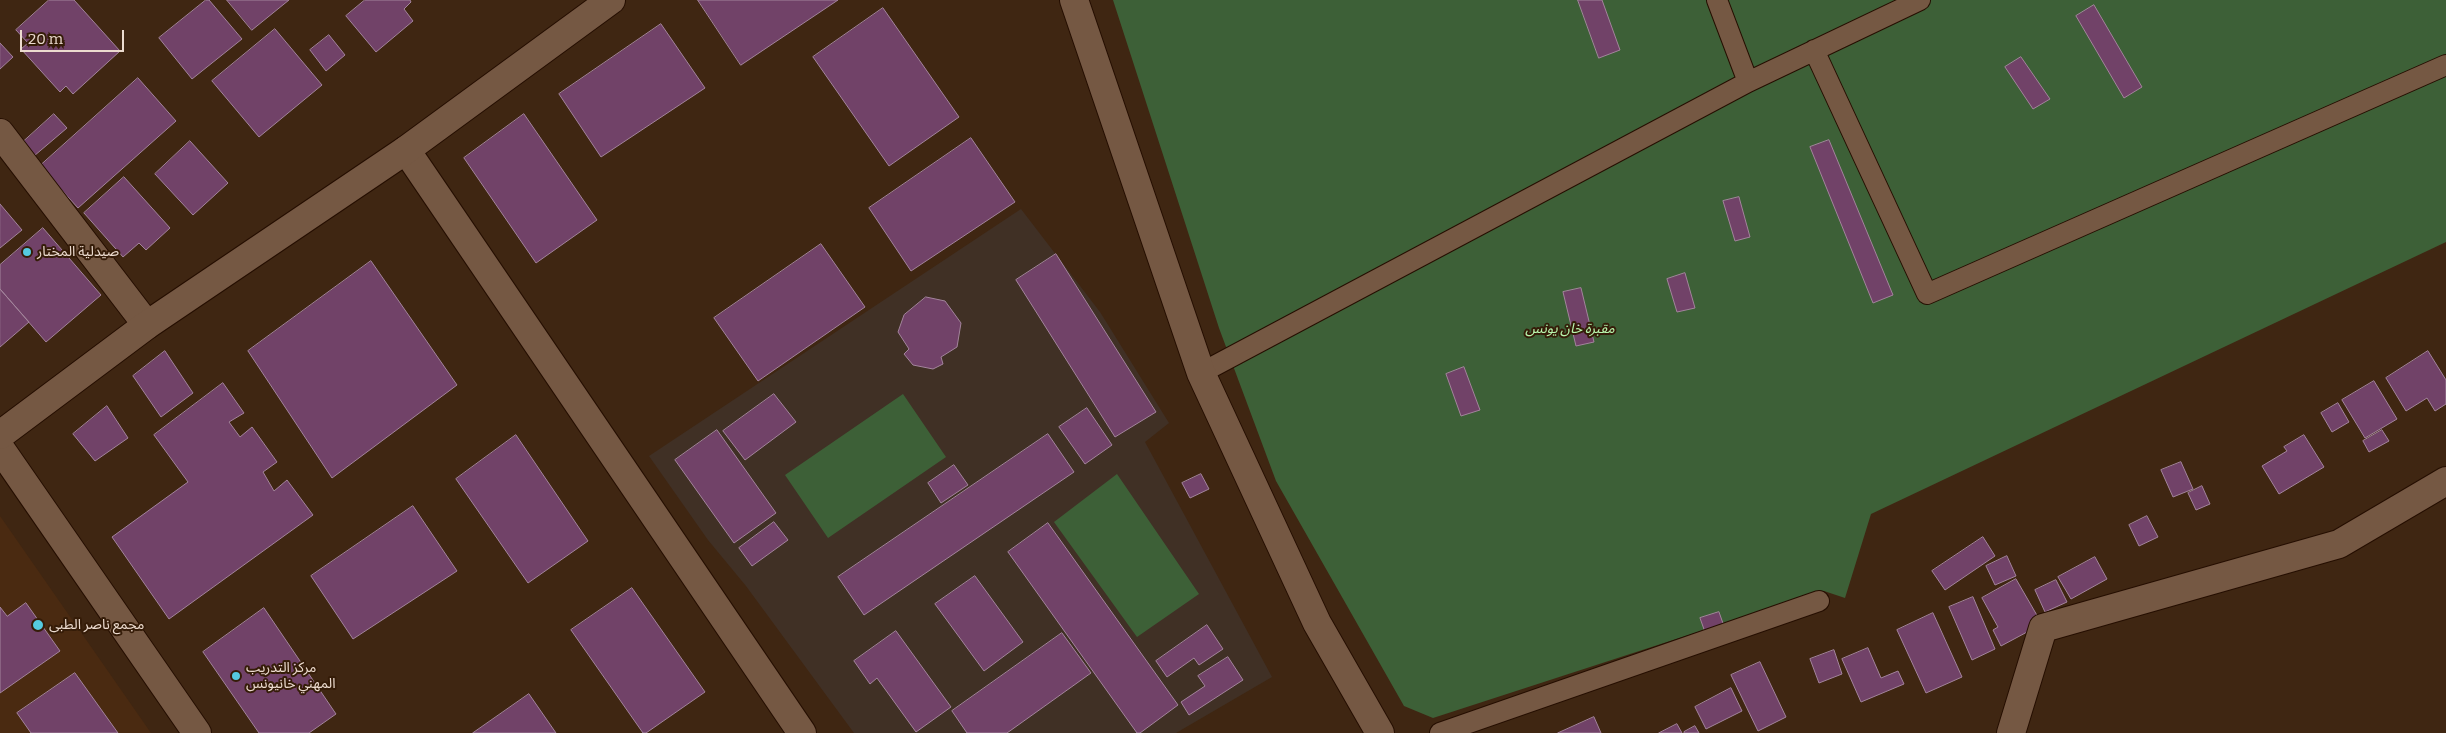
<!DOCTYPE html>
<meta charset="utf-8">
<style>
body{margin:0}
#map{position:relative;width:2446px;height:733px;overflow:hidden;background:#3f2612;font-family:Bitter,serif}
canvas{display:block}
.scale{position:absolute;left:20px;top:30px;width:104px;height:22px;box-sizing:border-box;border:2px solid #ecdbcf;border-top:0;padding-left:6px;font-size:15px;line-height:18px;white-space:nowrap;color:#ecdbcf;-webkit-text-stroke:4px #351c08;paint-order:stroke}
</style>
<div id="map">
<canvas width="2446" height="733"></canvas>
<div class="scale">20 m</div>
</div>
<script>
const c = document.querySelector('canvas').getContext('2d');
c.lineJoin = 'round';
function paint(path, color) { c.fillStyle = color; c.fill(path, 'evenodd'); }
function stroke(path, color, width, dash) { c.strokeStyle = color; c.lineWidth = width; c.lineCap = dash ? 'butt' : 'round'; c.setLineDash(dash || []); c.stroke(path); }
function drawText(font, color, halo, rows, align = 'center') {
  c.font = font + ' Bitter,"Noto Sans Arabic",serif'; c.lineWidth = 4; c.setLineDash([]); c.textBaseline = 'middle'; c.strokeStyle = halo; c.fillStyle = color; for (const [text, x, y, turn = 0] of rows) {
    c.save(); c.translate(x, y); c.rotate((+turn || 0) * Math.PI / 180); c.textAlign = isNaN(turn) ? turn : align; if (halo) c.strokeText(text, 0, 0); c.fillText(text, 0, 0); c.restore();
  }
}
paint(new Path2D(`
 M0,516L151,733H0Z`), '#4a2a11');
paint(new Path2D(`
 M1021,209L1100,312L1169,423L1145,442L1272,677L1176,733H854L746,586L708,540L649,456Z`), '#403025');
paint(new Path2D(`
 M1113,0H2446V242L1871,514L1845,598L1824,591L1433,718L1404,706L1276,481L1219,328Z
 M903,394L946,457L828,538L785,475Z
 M1117,474L1199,594L1137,637L1054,522Z`), '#3d6037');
const building = new Path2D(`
 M49,0H74L120,51L73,94L66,86L60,92L21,49L28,43L16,30Z
 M206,0H209L242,39L192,79L159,38Z
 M227,0H289L252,30Z
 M365,0H410L411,2L404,9L413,21L376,52L346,16Z
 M698,0H838L741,65Z
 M1578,0H1602L1620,50L1599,58Z
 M2094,5L2142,87L2124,98L2076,16Z
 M883,8L959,117L889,166L813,57Z
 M661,24L705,88L601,157L559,94Z
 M275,29L322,85L259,137L212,81Z
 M329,35L345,55L326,71L310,50Z
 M0,43L13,57L0,69Z
 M2021,57L2050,99L2033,109L2005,67Z
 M138,78L176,121L78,208L40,166Z
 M54,114L67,128L34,156L22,143Z
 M524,114L597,220L536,263L464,158Z
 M971,138L1015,202L911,271L869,208Z
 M1829,140L1893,295L1873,303L1810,147Z
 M190,141L228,183L193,215L155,174Z
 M124,177L170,228L146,250L139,243L123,257L84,213Z
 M1739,197L1750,237L1735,241L1723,201Z
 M0,204L22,230L0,248Z
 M43,228L101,295L46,342L0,289V265Z
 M821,244L865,307L758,381L714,318Z
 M1056,254L1156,412L1115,437L1016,280Z
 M371,261L457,385L332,478L248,351Z
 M1685,273L1695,308L1677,312L1667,279Z
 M1581,288L1594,342L1576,346L1563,292Z
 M0,289L29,322L0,347Z
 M926,297L945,301L961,323L957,347L941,357L943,364L933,369L913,365L904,354L909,349L898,332L904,315Z
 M165,351L193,393L161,417L133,376Z
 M2428,351L2446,380V404L2435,411L2427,398L2406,411L2386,378Z
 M1464,367L1480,410L1461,416L1446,374Z
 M2374,381L2397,419L2365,438L2342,400Z
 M223,383L244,413L229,422L240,437L252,427L277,462L263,472L274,491L287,480L313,515L169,619L112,537L188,482L154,435Z
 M774,394L796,422L745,460L723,431Z
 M2338,403L2349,422L2332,432L2321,413Z
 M107,406L128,438L95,461L73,434Z
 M1087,408L1112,445L1085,464L1059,427Z
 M717,430L776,513L734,543L675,460Z
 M2382,430L2389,441L2369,452L2363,441Z
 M1048,434L1074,472L864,615L838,577Z
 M516,435L588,541L528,583L456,479Z
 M2304,435L2324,467L2279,494L2262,466L2287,451L2284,447Z
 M2181,462L2193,489L2173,497L2161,470Z
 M954,465L968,485L941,503L928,483Z
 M1201,474L1209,489L1190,498L1182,483Z
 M2202,486L2210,504L2196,510L2188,493Z
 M413,506L457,571L353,639L311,576Z
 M2147,516L2158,537L2139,546L2129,525Z
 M774,522L788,540L752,566L739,548Z
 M1048,523L1178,705L1140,733H1137L1008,552Z
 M1983,537L1995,556L1945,590L1932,571Z
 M2007,556L2016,576L1995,585L1986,566Z
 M2095,557L2107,579L2071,599L2058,577Z
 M975,576L1023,642L984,671L935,604Z
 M2016,579L2042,624L2001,646L1993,630L1998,627L1982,598Z
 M2056,580L2067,602L2045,612L2035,590Z
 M632,588L705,692L646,733H643L571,630Z
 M1973,597L1995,649L1972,660L1949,607Z
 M26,603L60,651L0,693V607L7,616Z
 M264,608L336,714L309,733H259L203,652Z
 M1719,612L1725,629L1706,635L1700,618Z
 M1933,613L1962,677L1926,693L1897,630Z
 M1207,625L1223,649L1199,665L1194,658L1167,677L1156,661Z
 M896,631L951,707L916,732L877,678L870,684L854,661Z
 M1062,633L1091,673L1007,733H967L952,711Z
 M1868,648L1881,678L1898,671L1904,684L1861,702L1842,659Z
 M1834,650L1842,674L1819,683L1810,659Z
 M1228,657L1243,680L1189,715L1181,702L1205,686L1198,676Z
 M1760,662L1786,717L1758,731L1731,675Z
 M75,673L118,733H31L17,713Z
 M1731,688L1742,711L1706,729L1695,707Z
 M529,694L556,733H473Z
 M1594,717L1601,733H1558Z
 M1677,724L1682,733H1659Z
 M1695,726L1699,733H1684V732Z`);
paint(building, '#714268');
stroke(building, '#a3849c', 1);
const lane = new Path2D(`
 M1717,0L1748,82
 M1814,50L1927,294L2446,65
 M1201,373L1748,82L1920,0
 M1440,733L1819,601`);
const street = new Path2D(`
 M0,133L147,325
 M406,150L802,733
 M0,448L197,733`);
const secondary = new Path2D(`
 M1074,0L1201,373L1317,623L1380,733
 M0,435L147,325L406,150L611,0
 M2011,733L2043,628L2339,544L2446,481`);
stroke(lane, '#250e00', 22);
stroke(street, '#250e00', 30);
stroke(secondary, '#250e00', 30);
stroke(lane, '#755843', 20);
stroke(street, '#755843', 28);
stroke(secondary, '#755843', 28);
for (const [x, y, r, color] of [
 [27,252,5,"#55cae0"],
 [38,625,6,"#55cae0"],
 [236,676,5,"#55cae0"]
]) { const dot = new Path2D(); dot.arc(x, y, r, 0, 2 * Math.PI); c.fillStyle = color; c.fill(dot); stroke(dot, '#351c08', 2); }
drawText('14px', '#ecdbcf', '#351c08', [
 ["صيدلية المختار",37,252],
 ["مجمع ناصر الطبى",49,625],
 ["مركز التدريب",246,668],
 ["المهني خانيونس",246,684]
], 'left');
drawText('italic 14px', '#b8f6ad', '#351c08', [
 ["مقبرة خان يونس",1570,329]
]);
</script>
